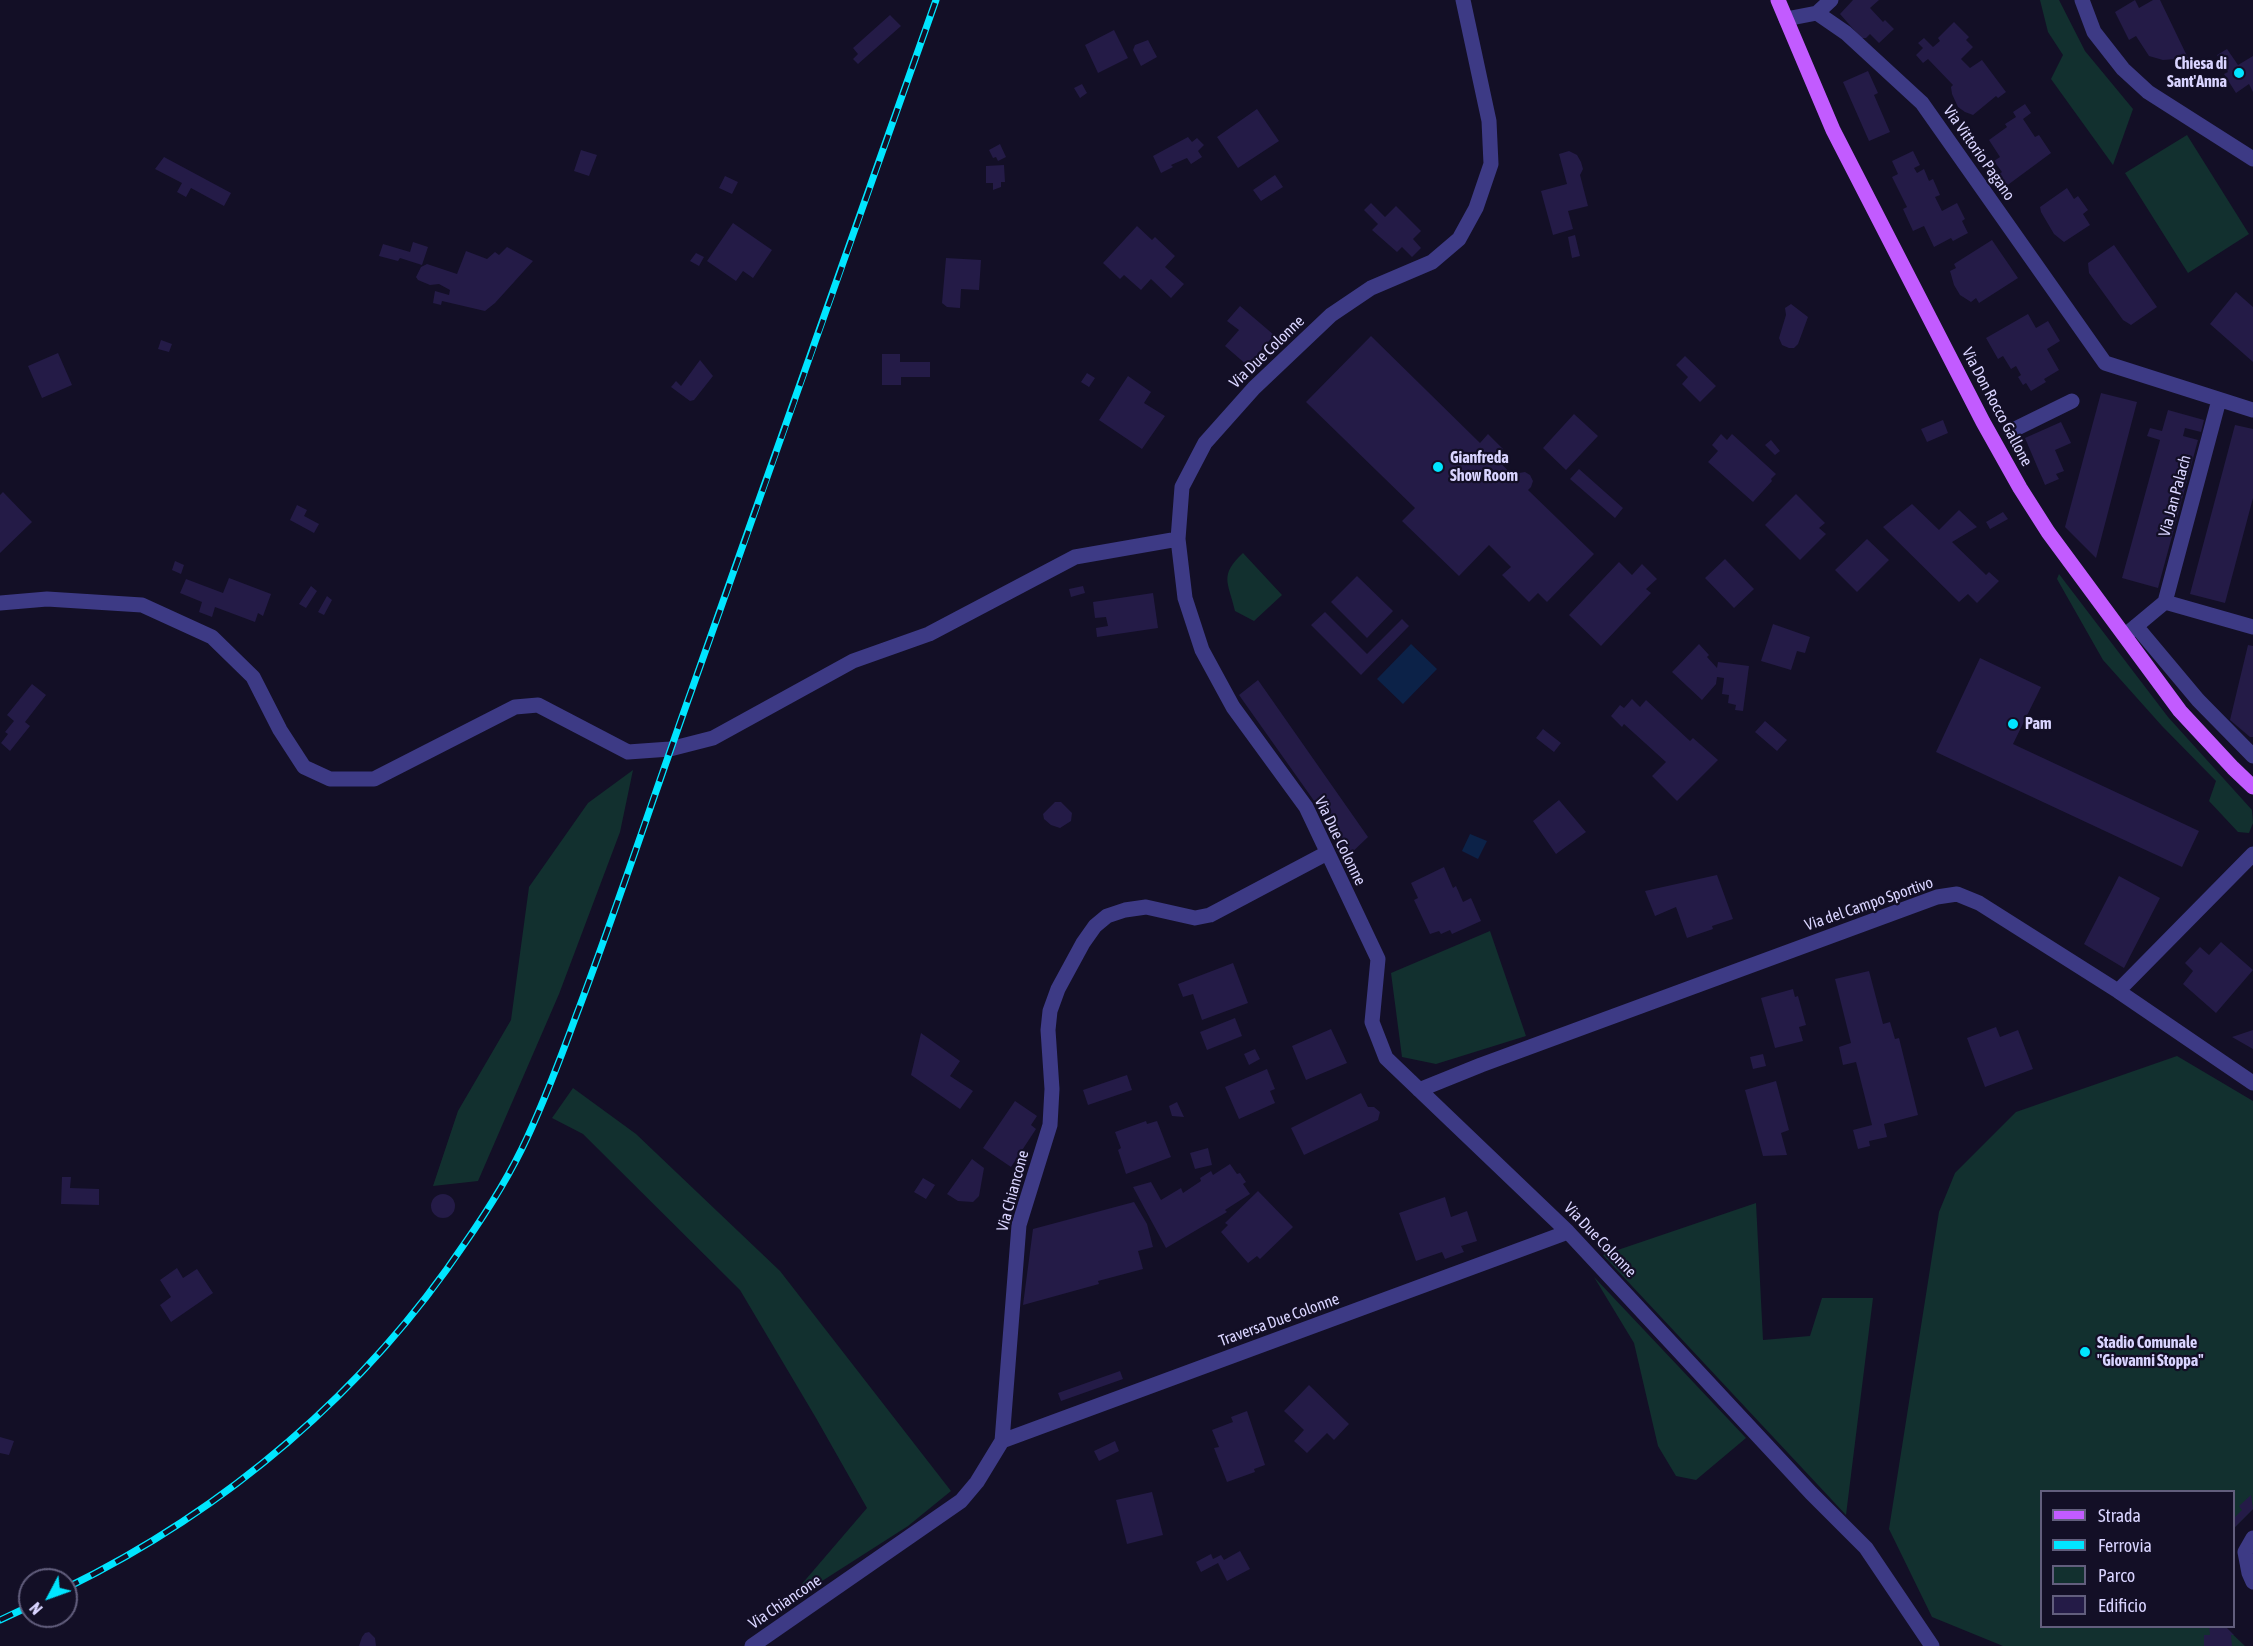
<!DOCTYPE html>
<style>
body{margin:0}
#map{position:relative;width:2253px;height:1646px;overflow:hidden;background:#130f26;font-family:"Asap Condensed",sans-serif}
canvas{display:block}
.legend{position:absolute;left:2040px;top:1490px;width:195px;height:138px;box-sizing:border-box;background:#130f26;border:2px solid #625e7d;margin:0;padding:8px 10px;list-style:none;font-size:18px;color:#d9d4ff}
.legend li{display:flex;align-items:center;gap:12px;height:30px}
.legend b{width:30px;border:2px solid #625e7d}
.north{position:absolute;left:18px;top:1568px;width:60px;height:60px;box-sizing:border-box;background:#130f26;border:2px solid #625e7d;border-radius:50%;rotate:229deg;font-size:16px;font-weight:700;line-height:24px;text-align:center;color:#d9d4ff}
.north::after{content:'';display:block;margin:auto;width:21px;height:27px;background:#00e5ff;clip-path:polygon(50% 0,100% 100%,50% 72%,0 100%)}
</style>
<div id="map">
<canvas width="2253" height="1646"></canvas>
<ul class="legend">
<li><b style="height:8px;background:#c25bff"></b>Strada</li>
<li><b style="height:8px;background:#00e5ff"></b>Ferrovia</li>
<li><b style="height:16px;background:#12302f"></b>Parco</li>
<li><b style="height:16px;background:#241b47"></b>Edificio</li>
</ul>
<div class="north">N</div>
</div>
<script>
const c = document.querySelector('canvas').getContext('2d');
c.lineJoin = 'round';
function paint(path, color) { c.fillStyle = color; c.fill(path, 'evenodd'); }
function stroke(path, color, width, dash) { c.strokeStyle = color; c.lineWidth = width; c.lineCap = dash ? 'butt' : 'round'; c.setLineDash(dash || []); c.stroke(path); }
function drawText(font, color, halo, rows, align = 'center') {
  c.font = font + ' "Asap Condensed",sans-serif'; c.lineWidth = 4.5; c.setLineDash([]); c.textBaseline = 'middle'; c.strokeStyle = halo; c.fillStyle = color; for (const [text, x, y, turn = 0] of rows) {
    c.save(); c.translate(x, y); c.rotate((+turn || 0) * Math.PI / 180); c.textAlign = isNaN(turn) ? turn : align; if (halo) c.strokeText(text, 0, 0); c.fillText(text, 0, 0); c.restore();
  }
}
paint(new Path2D(`
 M2040,0H2059L2085,51L2133,109L2113,165L2051,79L2063,55L2048,32Z
 M2187,135L2249,234L2188,273L2125,173Z
 M1243,553L1282,595L1254,621L1235,611C1228,581 1219,576 1243,553Z
 M2059,574L2168,717L2252,810L2253,823L2249,833L2238,832L2209,801L2216,781L2162,726L2103,660L2057,579Z
 M633,770L620,832L559,994L478,1181L433,1186L458,1111L511,1020L529,887L588,803Z
 M1490,931L1526,1036L1436,1064L1402,1057L1391,973Z
 M2177,1056L2253,1101V1509L2234,1528V1492H2042V1626L2225,1627L2245,1646H2003L1932,1617L1889,1529L1939,1212L1955,1173L2016,1112Z
 M573,1088L636,1134L780,1271L951,1491L908,1526L783,1606L867,1508L816,1418L740,1290L583,1134L552,1118Z
 M1756,1203L1763,1340L1810,1336L1822,1298H1873L1846,1515L1603,1255Z
 M1594,1277L1746,1438L1696,1480L1676,1476L1658,1446L1634,1343Z`), '#12302f');
paint(new Path2D(`
 M1411,644L1437,669L1403,704L1377,679Z
 M1470,834L1487,841L1478,859L1462,851Z`), '#0c2248');
paint(new Path2D(`
 M1853,0H1879L1870,8L1883,22L1885,20L1894,29L1879,43L1870,34L1866,38H1861L1840,14Z
 M2135,0L2139,8L2153,0H2160L2188,58L2163,60L2149,56L2136,36L2129,40L2115,12Z
 M890,15L901,26L858,64L853,59L858,54L853,48Z
 M1954,22L1969,37L1966,40L1973,47L1961,59L1970,68L1982,60L2006,92L1998,98L1996,96L1973,115L1965,112L1958,107L1952,94L1951,87L1953,85L1928,59L1923,63L1916,55L1923,48L1918,43L1924,38L1933,47L1940,41L1938,38Z
 M1114,30L1128,58L1098,73L1085,45Z
 M1148,40L1157,57L1141,66L1133,50L1135,45Z
 M2227,49L2238,65L2253,56V92L2249,84L2236,93L2224,74L2228,72L2217,55Z
 M1868,71L1878,93L1874,95L1890,132L1869,141L1843,82Z
 M1082,84L1087,93L1080,98L1074,88Z
 M2025,104L2031,113L2023,119L2035,137L2039,135L2051,153L2005,187L1998,175L2002,172L1994,161L2000,157L1989,140L2007,127L2005,124L2016,117L2013,112Z
 M1257,109L1279,141L1238,168L1217,137Z
 M1188,137L1192,142L1197,138L1204,145L1198,151L1202,157L1191,164L1187,158L1171,165L1173,167L1161,173L1153,156Z
 M1000,144L1006,157L998,161L996,157L993,158L989,150Z
 M581,150L597,155L589,176L574,171Z
 M1569,151L1577,155L1581,162L1583,169L1580,175L1588,206L1568,211L1573,229L1553,235L1541,191L1567,184L1559,154Z
 M1913,151L1920,165L1914,168L1917,173L1924,169L1929,181L1933,179L1940,195L1935,197L1942,211L1957,203L1965,219L1962,221L1968,233L1953,241L1951,238L1934,247L1924,226L1913,231L1903,209L1907,207L1892,177L1898,174L1892,161Z
 M164,157L231,193L224,206L191,188L186,197L177,192L182,183L155,169Z
 M1004,165L1005,182H1001V187L993,190V183H986V166Z
 M1275,175L1283,187L1261,201L1253,190Z
 M725,176L738,182L732,194L719,188Z
 M2067,188L2074,199L2078,196L2088,210L2083,214L2090,225L2064,242L2054,234L2041,212L2040,207Z
 M1371,203L1385,217L1396,206L1421,231L1413,239L1421,248L1412,257L1402,247L1397,252L1372,230L1378,224L1364,210Z
 M733,223L772,250L753,278L743,271L736,281L707,261Z
 M1137,226L1152,240L1155,237L1175,256L1165,267L1184,284L1171,298L1151,279L1141,290L1124,275L1120,279L1103,263Z
 M1575,235L1580,256L1572,258L1568,237Z
 M1992,240L2018,278L1979,303L1976,298L1971,302L1960,295L1954,285L1950,271L1956,268L1954,264Z
 M413,242L428,247L422,265L400,258L398,261L379,256L383,244L410,252Z
 M2114,245L2157,307L2131,325L2123,320L2089,273L2088,263Z
 M507,247L533,261L495,303L485,311L442,301L441,305L433,303L435,291L449,295L450,290L439,284L430,285L418,280L416,277L421,267L427,264L457,274L466,251L487,259L495,252L499,255Z
 M696,253L704,257L699,266L690,261Z
 M946,258L981,260L979,290L961,289L960,308L947,307L942,303Z
 M2236,292L2253,307V362L2210,324Z
 M1791,304L1808,317L1798,344L1794,348H1789L1782,345L1779,338L1786,315L1785,308Z
 M1240,306L1274,335L1248,366L1225,346L1239,330L1227,321Z
 M2028,314L2036,328L2048,321L2060,341L2047,349L2059,370L2044,379L2046,382L2031,391L2026,383L2023,385L2018,377L2021,375L2016,366L2011,369L2003,356L1998,359L1986,338Z
 M1371,336L1480,443L1488,434L1503,449L1495,457L1514,477L1519,473L1525,472L1530,475L1533,481L1531,487L1528,490L1594,554L1547,602L1538,593L1529,602L1502,575L1511,567L1489,545L1459,576L1402,521L1415,508L1306,402Z
 M161,340L172,344L169,352L158,349Z
 M58,353L72,385L42,398L28,366Z
 M882,354H900V362H930V377H901V385H882Z
 M1685,356L1716,386L1700,402L1682,384L1688,377L1676,365Z
 M700,360L713,376L694,400L690,401L671,387L676,381L681,386Z
 M1087,373L1095,378L1089,387L1081,382Z
 M1128,376L1151,392L1144,403L1165,416L1142,449L1099,420Z
 M2101,393L2137,402L2096,558L2065,527Z
 M2168,410L2204,420L2201,432L2185,428L2183,436L2198,440L2158,588L2122,578L2160,440L2147,436L2150,428L2162,431Z
 M1574,414L1598,436L1566,470L1543,448Z
 M1943,420L1948,433L1927,442L1921,429Z
 M2061,422L2071,443L2055,450L2064,471L2056,474L2059,479L2045,485L2025,438Z
 M2235,425L2253,429V498L2225,603L2190,594Z
 M1721,434L1727,440L1732,434L1776,474L1771,479L1772,481L1753,502L1708,462L1718,451L1712,445Z
 M1771,440L1780,451L1775,455L1765,445Z
 M1579,469L1623,508L1615,518L1570,479Z
 M3,492L32,522L0,553V495Z
 M1796,494L1825,523L1819,528L1826,534L1800,560L1765,525Z
 M1912,504L1939,530L1959,510L1977,527L1952,542L1986,575L1989,572L1999,581L1977,603L1968,594L1959,602L1883,527Z
 M297,505L307,510L304,516L319,524L314,533L290,520Z
 M2003,512L2008,519L1990,529L1986,522Z
 M1867,539L1889,560L1857,592L1835,570Z
 M1725,559L1754,589L1734,608L1705,578Z
 M175,561L184,565L181,574L172,570Z
 M1619,562L1632,575L1642,564L1657,579L1646,589L1651,593L1601,646L1569,615Z
 M1357,576L1393,611L1367,638L1331,602Z
 M229,578L271,594L263,616L258,613L255,622L215,607L212,617L199,612L202,602L180,593L186,579L223,593Z
 M311,586L317,591L306,608L299,604Z
 M1083,586L1085,593L1071,597L1069,589Z
 M1153,593L1158,628L1097,637L1096,628L1108,626L1106,617L1095,618L1093,602Z
 M327,596L332,600L324,615L318,612Z
 M1325,612L1367,654L1402,619L1409,626L1361,675L1311,625Z
 M1773,624L1810,637L1805,653L1797,651L1791,670L1761,661Z
 M1699,644L1709,655L1707,657L1717,668L1718,662L1749,666L1743,711L1735,710L1736,705L1728,703L1729,695L1722,694L1724,678L1717,677L1716,684L1702,700L1672,672Z
 M2248,645L2253,646V737H2250L2230,720Z
 M1980,658L2041,687L2013,744L2199,831L2182,867L1936,752Z
 M1258,680L1368,837L1344,860L1317,805L1239,695Z
 M32,684L46,695L25,722L30,726L10,751L1,743L8,734L5,732L14,721L7,715Z
 M1632,699L1640,707L1646,700L1690,741L1693,738L1718,760L1677,801L1652,776L1666,762L1624,724L1622,727L1611,716L1620,705L1624,708Z
 M1765,721L1787,740L1777,751L1755,732Z
 M1543,729L1561,743L1554,752L1536,738Z
 M1559,800L1586,832L1556,854L1533,821Z
 M1055,802H1061L1072,813L1071,821L1060,828L1051,825L1044,819L1043,814Z
 M1444,867L1453,888L1456,886L1463,902L1471,898L1481,921L1452,934L1450,930L1441,934L1439,931L1430,934L1414,900L1418,898L1411,883Z
 M1717,875L1733,919L1712,926L1713,929L1687,938L1676,907L1655,916L1645,891Z
 M2119,876L2160,898L2124,968L2084,944Z
 M2221,942L2253,970L2216,1013L2183,984L2193,971L2185,963L2200,947L2209,955Z
 M1233,963L1248,1003L1202,1020L1193,994L1183,997L1178,984Z
 M1869,971L1883,1024L1890,1022L1895,1039L1899,1038L1918,1115L1884,1124L1887,1137L1869,1141L1870,1146L1858,1149L1853,1130L1872,1125L1856,1062L1843,1065L1839,1047L1851,1043L1835,979Z
 M1793,989L1795,997L1798,996L1806,1025L1799,1027L1803,1041L1775,1048L1761,998Z
 M1235,1018L1242,1036L1207,1050L1200,1032Z
 M1996,1027L2000,1037L2018,1030L2033,1069L1985,1087L1967,1038Z
 M1331,1029L1347,1063L1306,1080L1292,1046Z
 M2253,1030V1049L2232,1037Z
 M921,1033L960,1061L950,1076L973,1091L960,1109L911,1075Z
 M1255,1049L1260,1059L1249,1065L1244,1054Z
 M1763,1054L1766,1066L1753,1069L1750,1057Z
 M1267,1069L1275,1089L1270,1091L1275,1103L1239,1119L1225,1087Z
 M1127,1075L1132,1090L1088,1105L1083,1090Z
 M1776,1081L1789,1130L1781,1133L1787,1155L1763,1156L1745,1090Z
 M1361,1093L1368,1107H1374L1380,1112L1378,1120L1304,1155L1291,1128Z
 M1015,1101L1037,1116L1031,1125L1036,1129L1011,1167L983,1148Z
 M1177,1102L1184,1117L1172,1116L1169,1106Z
 M1146,1121L1147,1124L1157,1121L1171,1157L1126,1174L1118,1150L1121,1148L1115,1132Z
 M1208,1148L1212,1165L1195,1169L1190,1153Z
 M972,1159L984,1168L979,1196L973,1202L958,1201L947,1194Z
 M1230,1164L1237,1174L1240,1173L1246,1182L1243,1184L1250,1194L1225,1210L1227,1212L1166,1248L1133,1187L1151,1182L1161,1200L1181,1188L1183,1193L1201,1181L1200,1178L1211,1171L1213,1175Z
 M62,1177H71L70,1188L99,1189V1205L61,1204Z
 M923,1178L935,1185L926,1199L914,1192Z
 M1258,1191L1293,1227L1260,1259L1257,1256L1248,1263L1221,1232L1228,1225L1225,1223Z
 M431 1206a12 12 0 1 1 24 0a12 12 0 1 1-24 0Z
 M1445,1197L1451,1217L1467,1211L1477,1241L1461,1246L1464,1252L1445,1259L1442,1252L1416,1261L1399,1213Z
 M1134,1202L1147,1224L1153,1247L1138,1251L1143,1269L1098,1281L1099,1284L1023,1305L1033,1229Z
 M177,1268L183,1278L197,1269L213,1293L171,1322L160,1305L171,1297L160,1280Z
 M1120,1371L1123,1379L1061,1401L1058,1393Z
 M1309,1385L1349,1424L1334,1440L1327,1433L1307,1453L1294,1441L1304,1430L1284,1411Z
 M1247,1411L1265,1465L1254,1469L1255,1472L1227,1482L1214,1448L1219,1447L1212,1430L1233,1422L1231,1417Z
 M0,1437L14,1441L9,1455L0,1453Z
 M1115,1441L1119,1451L1099,1461L1094,1451Z
 M1152,1492L1163,1535L1127,1544L1116,1500Z
 M2251,1495L2253,1509L2234,1528V1518L2242,1510L2239,1506Z
 M1240,1551L1250,1569L1227,1581L1218,1563L1201,1572L1196,1562L1211,1554L1213,1559L1221,1555L1224,1560Z
 M2209,1626H2225L2234,1635H2231L2232,1646H2204V1635H2210Z
 M369,1632L375,1638L376,1646H359L362,1637L365,1633Z`), '#241b47');
stroke(new Path2D(`
 M1463,0L1489,121L1491,164L1476,208L1459,239L1432,262L1371,288L1331,315L1254,388L1205,443L1182,487L1178,539L1185,598L1202,650L1233,707L1306,807L1378,959L1372,1022L1386,1058L1568,1232L1811,1493L1866,1548L1932,1646
 M2082,0L2094,32L2123,69L2148,92L2253,159
 M1817,13L1831,0
 M1786,19L1817,13L1846,33L1922,103L2105,363L2253,410
 M2011,431L2072,401
 M2165,602L2219,400
 M0,603L47,599L142,605L212,637L253,677L280,730L304,767L330,779H374L515,707L538,705L628,752L670,749L713,738L853,661L929,634L1075,557L1178,539
 M2136,626L2198,700L2253,756
 M2129,632L2165,602L2253,627
 M2118,991L2253,854
 M1419,1090L1481,1065L1937,897L1957,894L1979,903L2118,991L2253,1083
 M1002,1441L1568,1232
 M2253,1538L2245,1552L2249,1573L2253,1582
 M752,1646L961,1501L977,1482L1002,1441L1019,1225L1050,1125L1052,1089L1048,1030L1050,1011L1058,989L1083,943L1095,926L1107,916L1125,910L1146,907L1195,918L1210,915L1327,853`), '#3d3a85', 15);
stroke(new Path2D(`
 M1778,0L1833,130L1983,422L2020,488L2048,532L2180,711L2233,768L2253,787`), '#c25bff', 15);
const rail = new Path2D(`
 M66,1588C226,1510 366,1391 465,1243C488,1210 510,1175 527,1138C545,1099 561,1057 576,1016C617,908 653,798 692,689C774,460 855,230 936,0
 M0,1620L30,1606`);
stroke(rail, '#00e5ff', 7);
stroke(rail, '#130f26', 4.5, [14]);
for (const [x, y, r, color] of [
 [2239,73,6,"#00e5ff"],
 [1438,467,6,"#00e5ff"],
 [2013,724,6,"#00e5ff"],
 [2085,1352,6,"#00e5ff"]
]) { const dot = new Path2D(); dot.arc(x, y, r, 0, 2 * Math.PI); c.fillStyle = color; c.fill(dot); stroke(dot, '#130f26', 2); }
drawText('bold 16px', '#d9d4ff', '#130f26', [
 ["Chiesa di",2227,64,"right"],
 ["Sant'Anna",2227,82,"right"],
 ["Gianfreda",1450,458],
 ["Show Room",1450,476],
 ["Pam",2025,724],
 ["Stadio Comunale",2097,1343],
 ["\"Giovanni Stoppa\"",2097,1361]
], 'left');
drawText('16px', '#d9d4ff', '#130f26', [
 ["Via Vittorio Pagano",1979,153,55],
 ["Via Due Colonne",1267,352,-44],
 ["Via Don Rocco Gallone",1997,407,62],
 ["Via Jan Palach",2175,496,-75],
 ["Via Due Colonne",1340,841,64],
 ["Via del Campo Sportivo",1869,904,-19],
 ["Via Chiancone",1013,1191,-75],
 ["Via Due Colonne",1600,1240,46],
 ["Traversa Due Colonne",1279,1320,-20],
 ["Via Chiancone",785,1602,-34]
]);
</script>
